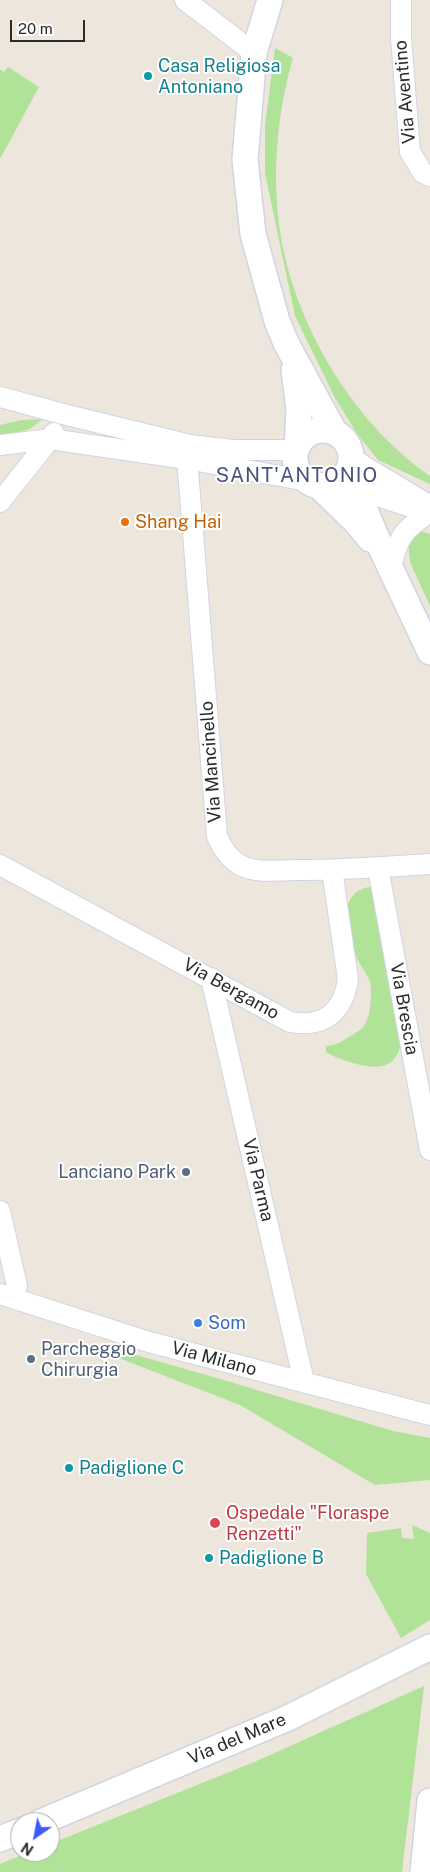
<!DOCTYPE html>
<style>
body{margin:0}
#map{position:relative;width:430px;height:1872px;overflow:hidden;background:#ece6dc;font-family:"Public Sans",sans-serif}
canvas{display:block}
.north{position:absolute;left:10px;top:1812px;width:50px;height:50px;box-sizing:border-box;background:#fff;border:1px solid #aaa;border-radius:50%;rotate:213deg;font-size:14px;font-weight:700;line-height:20px;text-align:center;color:#2a2a2a}
.north::after{content:'';display:block;margin:auto;width:18px;height:22px;background:#3b5bfb;clip-path:polygon(50% 0,100% 100%,50% 72%,0 100%)}
.scale{position:absolute;left:10px;top:20px;width:75px;height:22px;box-sizing:border-box;border:2px solid #2a2a2a;border-top:0;padding-left:6px;font-size:15px;line-height:18px;white-space:nowrap;color:#2a2a2a;-webkit-text-stroke:4px #fff;paint-order:stroke}
</style>
<div id="map">
<canvas width="430" height="1872"></canvas>
<div class="north">N</div>
<div class="scale">20 m</div>
</div>
<script>
const c = document.querySelector('canvas').getContext('2d');
c.lineJoin = 'round';
function paint(path, color) { c.fillStyle = color; c.fill(path, 'evenodd'); }
function stroke(path, color, width, dash) { c.strokeStyle = color; c.lineWidth = width; c.lineCap = dash ? 'butt' : 'round'; c.setLineDash(dash || []); c.stroke(path); }
function drawText(font, color, halo, rows, align = 'center') {
  c.font = font + ' "Public Sans",sans-serif'; c.lineWidth = 4; c.setLineDash([]); c.textBaseline = 'middle'; c.strokeStyle = halo; c.fillStyle = color; for (const [text, x, y, turn = 0] of rows) {
    c.save(); c.translate(x, y); c.rotate((+turn || 0) * Math.PI / 180); c.textAlign = isNaN(turn) ? turn : align; if (halo) c.strokeText(text, 0, 0); c.fillText(text, 0, 0); c.restore();
  }
}
paint(new Path2D(`
 M275,48L293,58C278,111 273,161 278,216C288,314 349,420 430,476V484L378,460L358,435L335,398L295,316L265,173V126Z
 M8,67L39,87L0,159V70L4,72Z
 M43,419L30,429L0,437V425L22,420Z
 M420,531L430,534V606L410,562L408,542Z
 M370,887L376,891L401,1045C398,1053 396,1060 388,1064C374,1072 339,1060 326,1052V1046C337,1046 345,1039 354,1034C356,1032 361,1030 363,1027C371,1019 373,990 369,979C365,971 359,964 356,956C346,933 336,892 370,887Z
 M108,1347L217,1378L393,1431L430,1438V1480L375,1485L240,1405L116,1357Z
 M412,1525L430,1533V1620L401,1638L366,1574L367,1533L401,1528L402,1538L414,1539Z
 M424,1686L402,1872H0V1864L29,1852H50V1844L252,1763Z`), '#b0e398');
const minor = new Path2D(`
 M185,0L254,53
 M401,0V38L410,152L423,173L430,176
 M0,397L63,414L190,445L233,450H296
 M0,445L50,439L187,459L307,481
 M350,455L362,465L424,502
 M189,459L188,470L217,836C222,848 228,858 240,865C256,874 279,870 297,870C341,870 385,867 430,864
 M333,484L368,493L430,513
 M0,502L50,439L54,433
 M391,568C397,538 404,529 429,513
 M0,865L290,1022C323,1028 343,1013 348,979L332,870
 M378,868L430,1150
 M211,978L304,1382
 M0,1211L17,1286L13,1298
 M0,1294L149,1342L430,1415`);
const tertiary = new Path2D(`
 M270,0L254,53L245,160L253,234L277,321L286,343L335,433
 M294,370L299,410L297,448
 M295 458a28 28 0 1 1 56 0a28 28 0 1 1-56 0Z
 M348,470L381,548L430,652
 M319,486L357,523L370,539
 M41,1822L288,1718L430,1647
 M0,1839L20,1831
 M423,1872L430,1801`);
stroke(minor, '#d1d4e3', 22);
stroke(tertiary, '#d1d4e3', 28);
stroke(minor, '#fff', 20);
stroke(tertiary, '#fff', 25);
for (const [x, y, r, color] of [
 [148,76,5,"#0f9aa8"],
 [125,522,5,"#e8710a"],
 [186,1172,5,"#5c6f8a"],
 [198,1323,5,"#3f7fe0"],
 [31,1359,5,"#5c6f8a"],
 [69,1468,5,"#0f9aa8"],
 [215,1523,6,"#e0444e"],
 [209,1558,5,"#0f9aa8"]
]) { const dot = new Path2D(); dot.arc(x, y, r, 0, 2 * Math.PI); c.fillStyle = color; c.fill(dot); stroke(dot, '#fff', 2); }
drawText('18px', '#0d838f', '#fff', [
 ["Casa Religiosa",158,66],
 ["Antoniano",158,87],
 ["Padiglione C",79,1468],
 ["Padiglione B",219,1558]
], 'left');
drawText('18px', '#2a2a2a', '#fff', [
 ["Via Aventino",405,92,-95],
 ["Via Mancinello",211,762,-94],
 ["Via Bergamo",231,989,29],
 ["Via Brescia",404,1009,80],
 ["Via Parma",258,1180,77],
 ["Via Milano",214,1359,15],
 ["Via del Mare",237,1739,-23]
]);
drawText('18px', '#c56008', '#fff', [
 ["Shang Hai",135,522]
], 'left');
drawText('18px', '#4e5e75', '#fff', [
 ["Lanciano Park",176,1172],
 ["Parcheggio",41,1349,"left"],
 ["Chirurgia",41,1370,"left"]
], 'right');
drawText('18px', '#366cbe', '#fff', [
 ["Som",208,1323]
], 'left');
drawText('18px', '#be3a42', '#fff', [
 ["Ospedale \"Floraspe",226,1513],
 ["Renzetti\"",226,1534]
], 'left');
c.letterSpacing = '1px';
drawText('20px', '#4a527b', '#fff', [
 ["SANT'ANTONIO",297,476]
]);
c.letterSpacing = '0px';
</script>
